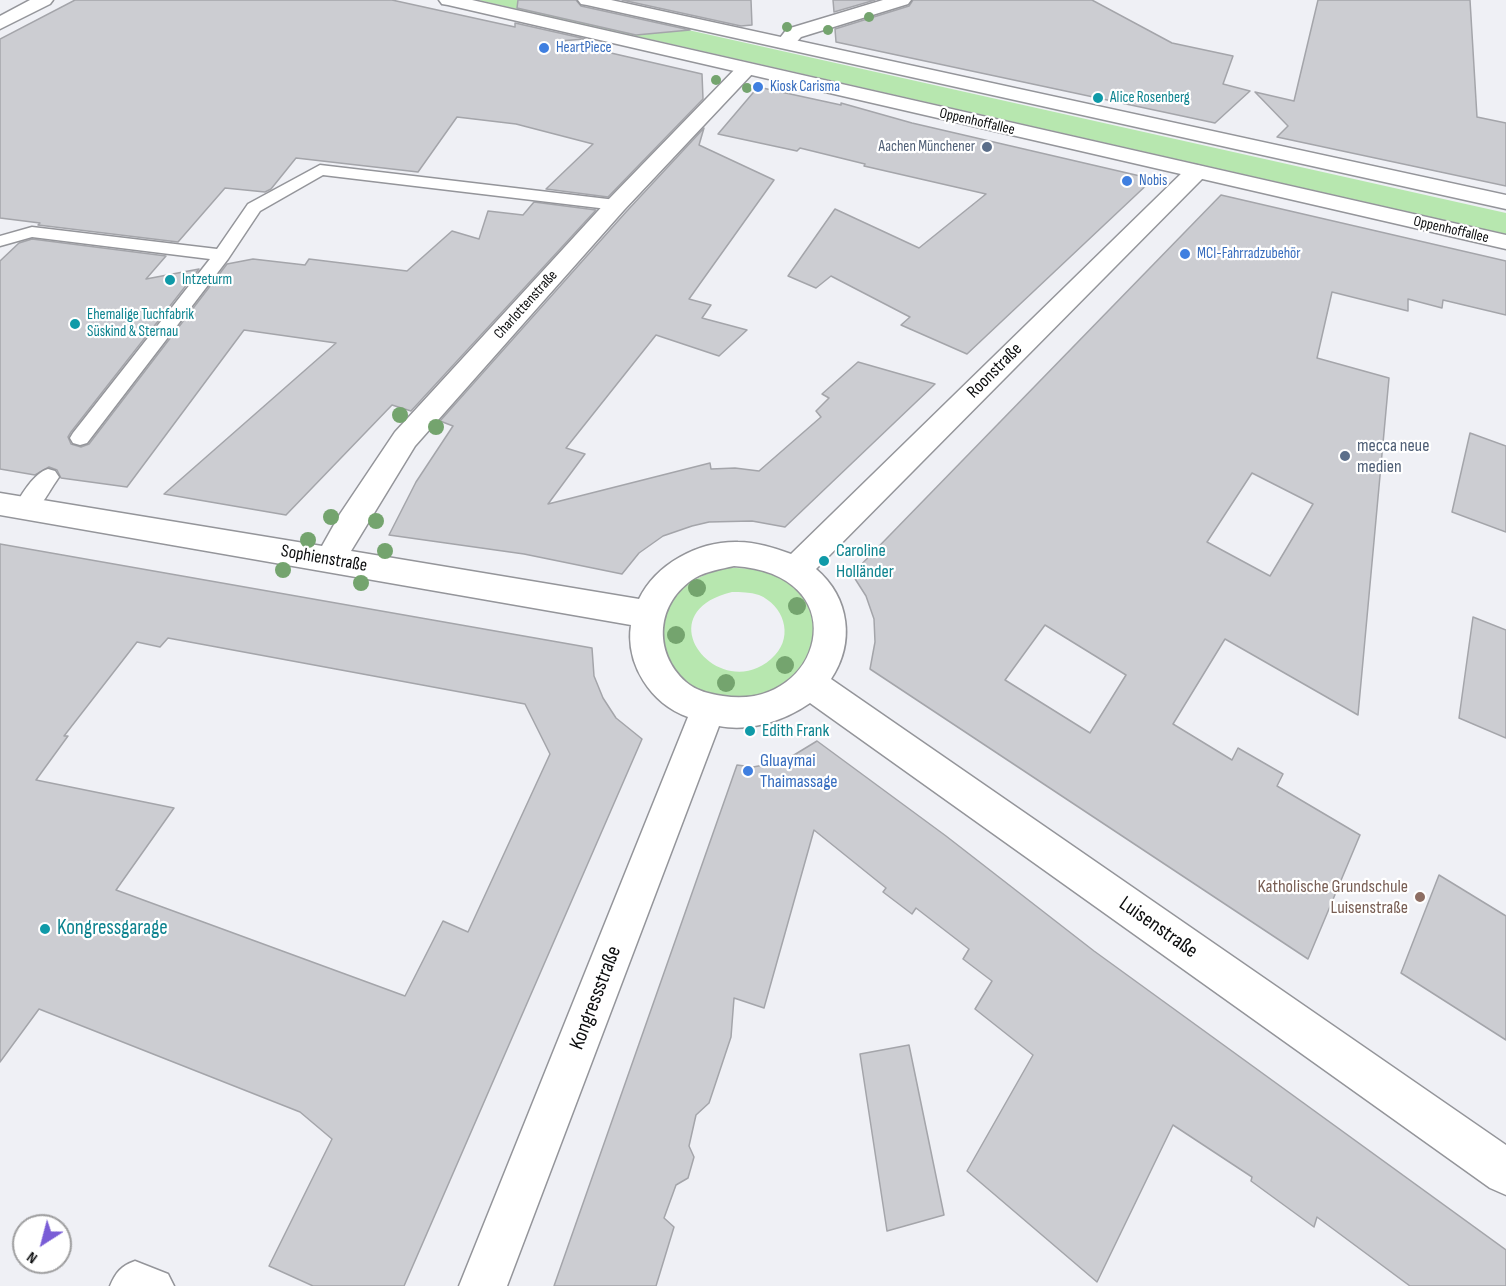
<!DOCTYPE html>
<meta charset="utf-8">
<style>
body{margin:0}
#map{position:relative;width:1506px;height:1286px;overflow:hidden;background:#eff0f5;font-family:"Sofia Sans Condensed",sans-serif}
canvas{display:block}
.north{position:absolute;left:12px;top:1214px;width:60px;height:60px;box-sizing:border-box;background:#fff;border:2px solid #9e9e9f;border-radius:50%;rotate:216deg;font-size:16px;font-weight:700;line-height:24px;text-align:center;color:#0c0d0e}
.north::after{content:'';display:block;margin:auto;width:21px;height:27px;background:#795cd6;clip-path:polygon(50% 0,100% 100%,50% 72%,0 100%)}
</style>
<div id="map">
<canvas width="1506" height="1286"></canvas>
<div class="north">N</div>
</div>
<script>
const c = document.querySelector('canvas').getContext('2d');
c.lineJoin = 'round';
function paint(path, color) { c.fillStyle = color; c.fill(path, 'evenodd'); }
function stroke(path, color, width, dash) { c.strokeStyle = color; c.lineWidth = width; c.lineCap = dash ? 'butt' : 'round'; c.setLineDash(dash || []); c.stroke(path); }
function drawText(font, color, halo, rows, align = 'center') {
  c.font = font + ' "Sofia Sans Condensed",sans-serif'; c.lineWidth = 4.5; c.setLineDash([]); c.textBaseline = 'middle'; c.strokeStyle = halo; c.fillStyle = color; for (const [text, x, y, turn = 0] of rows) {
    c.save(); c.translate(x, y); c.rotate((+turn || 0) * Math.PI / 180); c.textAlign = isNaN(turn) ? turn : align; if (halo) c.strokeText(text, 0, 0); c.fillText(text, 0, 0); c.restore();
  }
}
paint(new Path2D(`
 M478,0H554L1506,213V234Z
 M726,568C739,568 753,568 766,572C798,581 827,619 812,653C809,660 801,668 795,674C785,687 773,693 757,697C666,717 611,596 726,568ZM732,592C741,592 750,592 759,595C783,605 794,635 775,655C724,710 641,614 732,592Z`), '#b7e7af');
const building = new Path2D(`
 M75,0H392L515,27V23L586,39L559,41L702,74L703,99L608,197L546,189L593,144L516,124L457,117L418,172L296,158L271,189L265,192L225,188L178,242L38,225L40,223L0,218V39Z
 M518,0H576L581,6L690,30L636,35L517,8Z
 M622,0H751L752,25L741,26Z
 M833,0H875L834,12Z
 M913,0H1092L1172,43L1233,56L1223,84L1250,91L1215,123L836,42L835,29L909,6Z
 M1318,0H1470L1477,117L1506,123V186L1277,137L1288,126L1255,92L1294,101Z
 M758,87L841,105V103L912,123L1153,179L967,354L901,325L910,317L831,276L816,288L788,276L835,209L919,248L986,194L864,166L865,164L800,148L797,151L718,134Z
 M704,128L699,145L774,180L689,299L711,305L702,318L747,330L719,356L656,335L566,448L585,454L548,504L710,463L711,469L735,468L759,471L821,417L816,411L829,398L822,394L858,362L935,384L785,527L752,521L709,522L692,526L663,536L639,553L622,574L524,554L389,535L416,482L453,426L440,421L626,212Z
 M1221,195L1506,261V315L1443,300L1442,308L1408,299V311L1332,292L1317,358L1389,378L1358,715L1225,639L1173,724L1232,760L1238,748L1283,774L1277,786L1360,835L1308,959L870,669L875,642L874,619L866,596L852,574ZM1252,473L1313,504L1270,576L1207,542ZM1045,625L1126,675L1090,733L1005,680Z
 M534,202L596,210L411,411L392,405L286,515L164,494L336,343L244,330L127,487L61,478L57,470L49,467L35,475L0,469V261L19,243L32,239L166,256L146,279L199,269L71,432L68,437L71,444L81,447L89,444L227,264L253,259L305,265L309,259L407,271L452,231L479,239L488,211L523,215Z
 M1470,433L1506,446V532L1452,512Z
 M0,544L592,648L594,676L603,698L616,718L642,739L404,1286H313L269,1266L332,1139L300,1112L39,1009L0,1062ZM168,638L525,704L550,754L468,932L443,921L405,996L116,890L174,808L36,780L68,736H64L137,642L160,647Z
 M1473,617L1506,630V738L1459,718Z
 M817,741L946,836L1094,951L1506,1250V1286H1410L1317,1217L1314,1227L1251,1181L1252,1177L1173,1125L1097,1282L967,1171L1033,1055L975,1009L992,981L963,959L969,949L916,908L912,914L883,892L886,888L814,830L764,1008L734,998L731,1037L709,1103L696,1115L689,1146L694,1157L688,1178L676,1185L664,1218L674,1227L656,1286H554L737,765L753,767L775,763L794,755Z
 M1439,875L1506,916V1040L1401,973Z
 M909,1045L944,1215L887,1231L860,1054Z`);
paint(building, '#cccdd2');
stroke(building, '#a4a5aa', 1.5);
const service = new Path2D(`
 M320,165L616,200L624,205L616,210L323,175L260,211L228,259L87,443L80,445L73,443L70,438L73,433L210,259L32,237L0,246V236L32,227L217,249L248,204Z
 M48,469L55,471L59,477L55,483C46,496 36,520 17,514L14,508C21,495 34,473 48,469Z
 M135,1261L168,1274L174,1286H110C116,1272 121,1266 135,1261Z`);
const minor = new Path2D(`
 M30,0H53L50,4L0,29V16Z
 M883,0H911L908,4L801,37L792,47H778L776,43L787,29Z
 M746,63L753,65L756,69L753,73L624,210L415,446L351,551L639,599C656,564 698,541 738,542C756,542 774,548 791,554L1188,167L1196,165L1204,167L1207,172L1204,177L816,569C850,598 855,643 831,679L1506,1145V1195L1490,1188L810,703C784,721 750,732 719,726L507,1286H459L688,717C651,704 625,664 631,625L0,515V493L322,546L340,514L395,432L608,200L739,65ZM734,566C860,574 822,712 723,696C710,694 696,691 686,682C652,652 656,602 695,578C707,571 721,569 734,566Z`);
const tertiary = new Path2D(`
 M439,0H472L1506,235V249L448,5L442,4Z
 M578,0H611L1506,195V209L587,5L581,4Z`);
stroke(service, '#94959a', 3);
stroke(minor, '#94959a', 3);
stroke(tertiary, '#94959a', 3);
paint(service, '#fff');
paint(minor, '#fff');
paint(tertiary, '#fff');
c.fillStyle = '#74a46e';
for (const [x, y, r] of [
 [869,17,5],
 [787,27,5],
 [828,30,5],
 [716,80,5],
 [747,88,5],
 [400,415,8],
 [436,427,8],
 [331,517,8],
 [376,521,8],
 [308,540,8],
 [385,551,8],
 [283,570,8],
 [361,583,8],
 [697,588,9],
 [797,606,9],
 [676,635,9],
 [785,665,9],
 [726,683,9]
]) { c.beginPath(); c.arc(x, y, r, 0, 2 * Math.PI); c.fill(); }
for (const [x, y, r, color] of [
 [544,48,6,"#3f7fe0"],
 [758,87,6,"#3f7fe0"],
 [1098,98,6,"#0f9aa8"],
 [987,147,6,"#5c6f8a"],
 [1127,181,6,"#3f7fe0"],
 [1185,254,6,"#3f7fe0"],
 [170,280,6,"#0f9aa8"],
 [75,324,6,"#0f9aa8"],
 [1345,456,6,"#5c6f8a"],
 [824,561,6,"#0f9aa8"],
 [750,731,6,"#0f9aa8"],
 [748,771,6,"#3f7fe0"],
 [1420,897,6,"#8d6e63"],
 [45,929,6,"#0f9aa8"]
]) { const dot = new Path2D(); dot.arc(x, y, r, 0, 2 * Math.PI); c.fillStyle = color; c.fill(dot); stroke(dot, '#fff', 2); }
drawText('15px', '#366cbe', '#fff', [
 ["HeartPiece",556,48],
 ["Kiosk Carisma",770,87],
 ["Nobis",1139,181],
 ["MCI-Fahrradzubehör",1197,254]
], 'left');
drawText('15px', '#0d838f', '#fff', [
 ["Alice Rosenberg",1110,98],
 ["Intzeturm",182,280],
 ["Ehemalige Tuchfabrik",87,315],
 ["Süskind & Sternau",87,332]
], 'left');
drawText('15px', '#0c0d0e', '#fff', [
 ["Oppenhoffallee",977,122,13],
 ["Oppenhoffallee",1451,230,13],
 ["Charlottenstraße",526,305,-48]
]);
drawText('15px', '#4e5e75', '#fff', [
 ["Aachen Münchener",975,147]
], 'right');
drawText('18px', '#0c0d0e', '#fff', [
 ["Roonstraße",995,371,-45],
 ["Sophienstraße",324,559,10]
]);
drawText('18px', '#4e5e75', '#fff', [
 ["mecca neue",1357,446],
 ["medien",1357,467]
], 'left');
drawText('18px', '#0d838f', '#fff', [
 ["Caroline",836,551],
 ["Holländer",836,572],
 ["Edith Frank",762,731]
], 'left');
drawText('18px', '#366cbe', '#fff', [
 ["Gluaymai",760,761],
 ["Thaimassage",760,782]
], 'left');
drawText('18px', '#785e54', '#fff', [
 ["Katholische Grundschule",1408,887],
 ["Luisenstraße",1408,908]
], 'right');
drawText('21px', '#0c0d0e', '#fff', [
 ["Luisenstraße",1158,928,35],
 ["Kongressstraße",596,998,-69]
]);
drawText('21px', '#0d838f', '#fff', [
 ["Kongressgarage",57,929]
], 'left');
</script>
